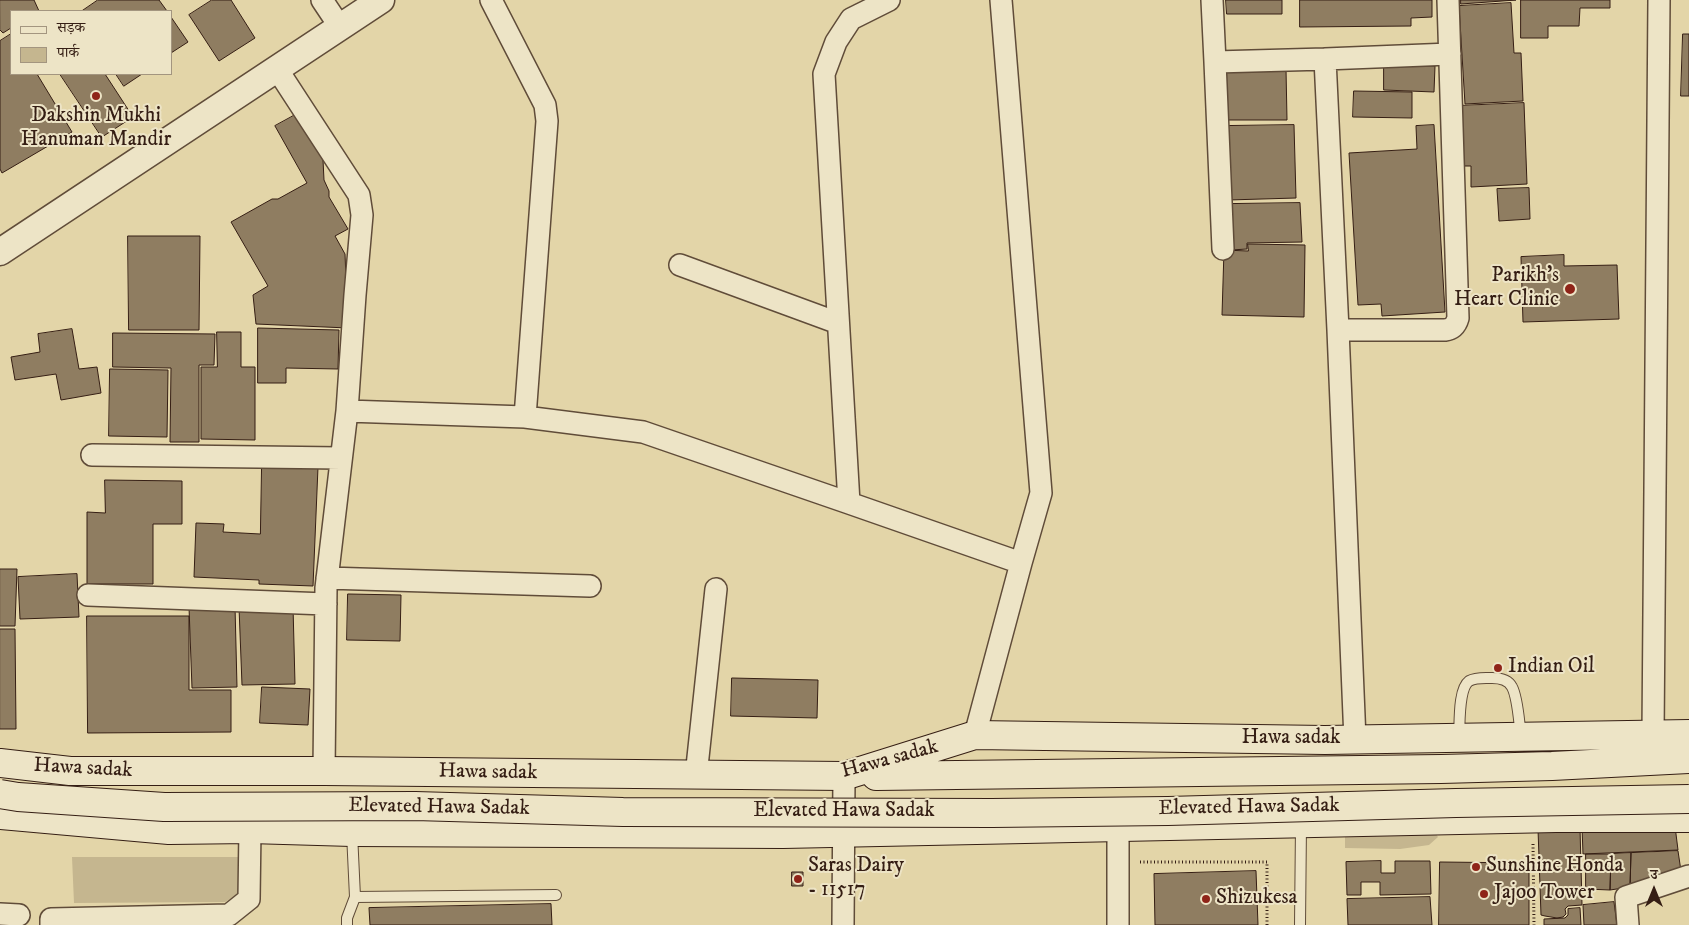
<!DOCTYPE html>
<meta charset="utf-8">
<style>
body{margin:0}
#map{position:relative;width:1689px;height:925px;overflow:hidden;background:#e3d5a8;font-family:"IM FELL DW Pica","Noto Serif Devanagari",serif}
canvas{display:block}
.legend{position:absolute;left:10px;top:10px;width:162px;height:65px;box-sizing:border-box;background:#ede4c6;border:1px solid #a3957f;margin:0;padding:6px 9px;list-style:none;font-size:15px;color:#351e14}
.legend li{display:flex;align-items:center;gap:10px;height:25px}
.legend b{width:25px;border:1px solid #a3957f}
.north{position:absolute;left:1629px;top:865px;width:50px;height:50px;-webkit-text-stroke:4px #ede4c6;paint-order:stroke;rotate:0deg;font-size:14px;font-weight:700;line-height:20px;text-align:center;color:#351e14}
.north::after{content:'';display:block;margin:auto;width:18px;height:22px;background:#351e14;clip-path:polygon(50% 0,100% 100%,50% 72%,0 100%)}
</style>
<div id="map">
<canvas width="1689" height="925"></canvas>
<ul class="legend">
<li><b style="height:6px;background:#ede4c6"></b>सड़क</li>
<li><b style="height:14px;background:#c5b68f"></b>पार्क</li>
</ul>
<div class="north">उ</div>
</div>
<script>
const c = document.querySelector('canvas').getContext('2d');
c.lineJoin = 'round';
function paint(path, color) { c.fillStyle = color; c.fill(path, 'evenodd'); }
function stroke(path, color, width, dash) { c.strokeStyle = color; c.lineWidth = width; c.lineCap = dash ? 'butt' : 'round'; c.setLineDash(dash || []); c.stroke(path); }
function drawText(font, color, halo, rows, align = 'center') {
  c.font = font + ' "IM FELL DW Pica",serif'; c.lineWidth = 4; c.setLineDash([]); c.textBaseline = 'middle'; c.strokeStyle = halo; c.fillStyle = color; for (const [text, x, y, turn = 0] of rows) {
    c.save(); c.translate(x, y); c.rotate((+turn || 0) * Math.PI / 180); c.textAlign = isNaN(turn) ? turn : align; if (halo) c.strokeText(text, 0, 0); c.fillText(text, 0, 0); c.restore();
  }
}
paint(new Path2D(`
 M1431,827L1438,837L1429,845L1400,849L1345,848V828Z
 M72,857H244V878L238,894L225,902L74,903Z`), '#c5b68f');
const building = new Path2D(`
 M0,0H34L39,11H11V28L3,33L0,30Z
 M98,0H159L167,11H82Z
 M212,0H231L255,38L219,61L189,15Z
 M1226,0H1282V14H1227Z
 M1300,0H1432V17L1411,18V26L1300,27Z
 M1461,0H1516L1461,4Z
 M1521,0H1610V8H1580L1579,26H1548V38H1521Z
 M1511,3L1514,53H1521L1523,101L1465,104L1459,6Z
 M171,17L188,42L171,53Z
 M11,34V74H37L72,132L2,173L0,169V41Z
 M1683,34H1689V96H1681Z
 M1384,64L1435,66L1434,92L1384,90Z
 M1218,69H1286L1287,120H1218Z
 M60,74H105L133,117L102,137Z
 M116,74H142L124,86Z
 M1354,91L1412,92V118L1353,117Z
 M1524,103L1527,184L1471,187V166H1459L1457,106Z
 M297,114L323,160L324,180L329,191V197L348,229L335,236L345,254L348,328L256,324L253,295L268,286L231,222L272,199H278L307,183L275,126Z
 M1294,125L1296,198L1228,200L1225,126Z
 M1434,125L1445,312L1382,316L1381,304L1358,305L1349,153L1417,149L1416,126Z
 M1529,188L1530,219L1499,221L1497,189Z
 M1300,203L1302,242L1247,243V249L1231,250L1230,204Z
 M128,236H200L199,330H129Z
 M1248,244L1305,245L1304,317L1222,315L1224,250L1248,251Z
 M1564,255V266L1617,265L1619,319L1523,322L1521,257Z
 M258,328L339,330L338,369L286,368V383H258Z
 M72,329L79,369L97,367L101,393L61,400L56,374L15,380L11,357L40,352L38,334Z
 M217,332H241V367H255V440L201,439V367H217Z
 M113,333L215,334L214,365H199V442H170L171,368L113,367Z
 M110,369L168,370L167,437L109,436Z
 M262,465L318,467L313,586L259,584V580L194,577L196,523L224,524L223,532L260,534Z
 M105,480L182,481V524H153V584H87V512L105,513Z
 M0,569H17L15,626H0Z
 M77,574L79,617L20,619L18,577Z
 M348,594L401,595L400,641L347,640Z
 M235,606L237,687L192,688L189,607Z
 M293,606L295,684L242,685L239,607Z
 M87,616H189V690H231V732L88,733Z
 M0,629H15L16,729H0Z
 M732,678L818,680L817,718L731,716Z
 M262,687L310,689L308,725L260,723Z
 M1675,826L1678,850L1583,854L1582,827Z
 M1580,828L1582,905L1568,906L1565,909L1566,914L1563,917L1557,918L1545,916L1541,915L1538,829Z
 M1678,851L1681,871L1630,887L1631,853Z
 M1631,853L1630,887L1610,890L1611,854Z
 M1586,854H1611L1610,890L1586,889Z
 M1381,861V873H1395V861H1430L1431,894L1380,895V882H1361V895H1347L1346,862Z
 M1440,862L1529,863V925H1439Z
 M1256,871L1258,925H1155L1154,874Z
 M792,872H803V886H792Z
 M1430,897L1432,925H1348L1347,899Z
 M1614,902L1617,925H1584L1583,905Z
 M551,904L552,925H370L369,908Z
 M1580,908L1581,925H1544V919L1565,918L1568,915V909Z`);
paint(building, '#8f7d61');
stroke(building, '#351e14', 1);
const service = new Path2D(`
 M1459,737C1460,724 1458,689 1469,681C1476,677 1485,678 1492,678C1500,678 1508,679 1512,687C1518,698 1519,723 1521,736
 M352,833L355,897L556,895
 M347,925V918L355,897
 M1300,925L1301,825`);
const minor = new Path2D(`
 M322,0L340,27
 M491,0L545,105L547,121L525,417L643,432L849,503L824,74L836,42L851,19L889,0
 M1212,0L1215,62L1325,59L1338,330H1445C1453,329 1456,325 1458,318L1448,0
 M1325,59L1450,54
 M1215,62L1223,249
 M277,69L359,195L362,215L355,295L347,411L326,588L324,771
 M680,265L838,323
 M1338,330L1355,740
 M347,411L525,417
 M92,455L341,458
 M849,503L1021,563
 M327,578L590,586
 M88,595L326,604
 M1653,734L1659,0
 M975,735L1021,563L1041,493L1001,0
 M696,776L716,589
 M1118,827V925
 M0,914L19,915
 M51,925V919L229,915L249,899L250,829
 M843,925L844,776
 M1628,925L1626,897L1689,876`);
const tertiary = new Path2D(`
 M0,252L381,0`);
const secondary = new Path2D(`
 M0,763L70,771H324L844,776L975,735L1325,740L1689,734
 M876,776L1441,769L1552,766L1689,759
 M0,815L169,830L250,829L352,832L783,834L1556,818H1689`);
stroke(service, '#604c39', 12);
stroke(minor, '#604c39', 24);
stroke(tertiary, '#604c39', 29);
stroke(secondary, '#351e14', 30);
stroke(new Path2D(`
 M1533,844L1534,925
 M1140,862H1267V925`), '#351e14', 3, [1, 2.5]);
stroke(service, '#ede4c6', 10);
stroke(minor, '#ede4c6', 21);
stroke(tertiary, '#ede4c6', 26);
stroke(secondary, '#ede4c6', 28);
const secondaryBridge = new Path2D(`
 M0,794L18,797L164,807L415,806L623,812L992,813L1168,811L1456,803L1689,799`);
stroke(secondaryBridge, '#351e14', 30, []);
stroke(secondaryBridge, '#ede4c6', 28);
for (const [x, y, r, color] of [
 [96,96,5,"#8f2418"],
 [1570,289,6,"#8f2418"],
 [1498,668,5,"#8f2418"],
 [1476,867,5,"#8f2418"],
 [798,879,5,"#8f2418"],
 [1484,894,5,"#8f2418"],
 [1206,899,5,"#8f2418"]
]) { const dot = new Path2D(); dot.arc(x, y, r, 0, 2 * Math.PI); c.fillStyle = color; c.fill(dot); stroke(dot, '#ede4c6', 2); }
drawText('21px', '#351e14', '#ede4c6', [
 ["Dakshin Mukhi",96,117,"center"],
 ["Hanuman Mandir",96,141,"center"],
 ["Parikh's",1559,277,"right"],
 ["Heart Clinic",1559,301,"right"],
 ["Indian Oil",1508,668],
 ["Saras Dairy",808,867],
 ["- 11517",808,891],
 ["Sunshine Honda",1486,867],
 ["Jajoo Tower",1494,894],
 ["Shizukesa",1216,899]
], 'left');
drawText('21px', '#351e14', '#ede4c6', [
 ["Hawa sadak",1291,739],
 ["Hawa sadak",890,760,-15],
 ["Hawa sadak",83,769,3],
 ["Hawa sadak",488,773,1],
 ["Elevated Hawa Sadak",439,808,1],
 ["Elevated Hawa Sadak",1249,808,-1],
 ["Elevated Hawa Sadak",844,812]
]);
</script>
